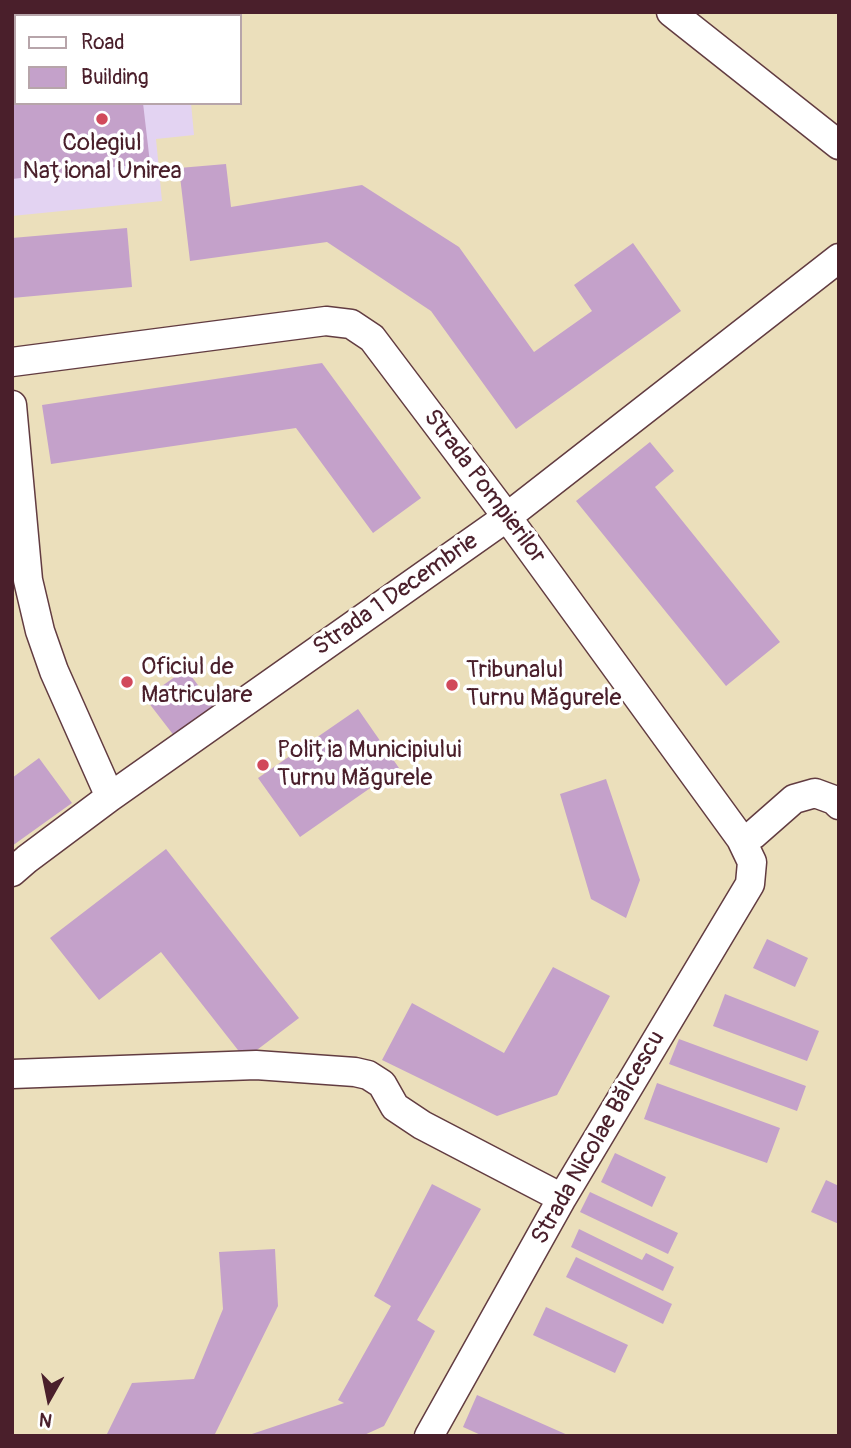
<!DOCTYPE html>
<meta charset="utf-8">
<style>
body{margin:0}
#map{position:relative;width:851px;height:1448px;overflow:hidden;background:#ebdfbb;font-family:Pangolin,sans-serif}
canvas{display:block}
.frame{position:absolute;inset:0;border:14px solid #4a1f2b;pointer-events:none}
.legend{position:absolute;left:14px;top:14px;width:228px;height:91px;box-sizing:border-box;background:#fff;border:2px solid #b7a5aa;margin:0;padding:9px 12px;list-style:none;font-size:21px;color:#4a1f2b}
.legend li{display:flex;align-items:center;gap:14px;height:35px}
.legend b{width:35px;border:2px solid #b7a5aa}
.north{position:absolute;left:14px;top:1364px;width:70px;height:70px;-webkit-text-stroke:5px #fff;paint-order:stroke;rotate:189deg;font-size:19px;font-weight:700;line-height:28px;text-align:center;color:#4a1f2b}
.north::after{content:'';display:block;margin:auto;width:24px;height:32px;background:#4a1f2b;clip-path:polygon(50% 0,100% 100%,50% 72%,0 100%)}
</style>
<div id="map">
<canvas width="851" height="1448"></canvas>
<div class="frame"></div>
<ul class="legend">
<li><b style="height:9px;background:#fff"></b>Road</li>
<li><b style="height:19px;background:#c4a1ca"></b>Building</li>
</ul>
<div class="north">N</div>
</div>
<script>
const c = document.querySelector('canvas').getContext('2d');
c.lineJoin = 'round';
function paint(path, color) { c.fillStyle = color; c.fill(path, 'evenodd'); }
function stroke(path, color, width, dash) { c.strokeStyle = color; c.lineWidth = width; c.lineCap = dash ? 'butt' : 'round'; c.setLineDash(dash || []); c.stroke(path); }
function drawText(font, color, halo, rows, align = 'center') {
  c.font = font + ' Pangolin,sans-serif'; c.lineWidth = 7; c.setLineDash([]); c.textBaseline = 'middle'; c.strokeStyle = halo; c.fillStyle = color; for (const [text, x, y, turn = 0] of rows) {
    c.save(); c.translate(x, y); c.rotate((+turn || 0) * Math.PI / 180); c.textAlign = isNaN(turn) ? turn : align; if (halo) c.strokeText(text, 0, 0); c.fillText(text, 0, 0); c.restore();
  }
}
paint(new Path2D(`
 M12,12H182V16H16V103H191L194,135L156,139L162,201L12,216Z`), '#e3d3f2');
paint(new Path2D(`
 M12,12H90V14L74,16H16L15,28L12,29Z
 M131,12H177L178,16H131Z
 M12,93H16V103H143L150,163L12,179Z
 M226,164L231,207L362,185L459,247L534,352L592,311L574,285L633,243L681,311L516,429L431,311L327,242L190,261L179,168Z
 M127,228L132,287L12,298V238Z
 M322,363L421,498L373,533L296,428L51,464L42,405Z
 M650,442L674,471L655,487L780,642L726,686L576,501Z
 M186,669L215,708L175,737L145,698Z
 M358,709L399,768L300,837L258,778Z
 M39,758L72,803L12,846V778Z
 M606,779L640,880L626,918L591,899L560,794Z
 M166,849L299,1018L245,1059L161,952L99,1000L50,938Z
 M767,939L808,958L795,987L753,968Z
 M553,967L610,996L557,1095L497,1116L382,1060L412,1003L504,1053Z
 M725,994L819,1031L807,1061L713,1026Z
 M679,1039L806,1086L797,1111L669,1064Z
 M657,1083L780,1128L767,1163L644,1119Z
 M615,1153L666,1177L652,1207L601,1182Z
 M826,1180L839,1186V1224L811,1212Z
 M432,1184L481,1209L417,1320L435,1331L384,1426L362,1436H246L344,1403L338,1400L391,1306L374,1296Z
 M590,1192L678,1233L668,1254L580,1212Z
 M579,1229L642,1260L646,1253L674,1267L663,1291L571,1247Z
 M275,1249L278,1306L214,1436H106L132,1383L194,1379L223,1309L219,1252Z
 M576,1257L672,1304L663,1324L566,1277Z
 M546,1307L628,1345L615,1373L533,1335Z
 M477,1395L570,1436H483L463,1427Z`), '#c4a1ca');
const minor = new Path2D(`
 M671,12L839,145
 M12,362L326,321L351,324L372,338L507,517L741,839L752,862L750,884L562,1198L429,1436
 M12,405L28,580L40,631L54,671L110,797
 M741,839L753,835L794,799L815,793L834,800L839,805
 M12,872L27,859L110,797L507,517L839,258
 M12,1074L256,1065L355,1072L368,1075L382,1084L395,1107L422,1125L562,1198`);
stroke(minor, '#623c41', 31);
stroke(minor, '#fff', 28);
for (const [x, y, r, color] of [
 [102,119,7,"#d1495b"],
 [127,682,7,"#d1495b"],
 [452,685,7,"#d1495b"],
 [263,765,7,"#d1495b"]
]) { const dot = new Path2D(); dot.arc(x, y, r, 0, 2 * Math.PI); c.fillStyle = color; c.fill(dot); stroke(dot, '#fff', 2.5); }
drawText('24px', '#4a1f2b', '#fff', [
 ["Colegiul",102,144,"center"],
 ["Național Unirea",102,172,"center"],
 ["Oficiul de",141,668],
 ["Matriculare",141,696],
 ["Tribunalul",466,671],
 ["Turnu Măgurele",466,699],
 ["Poliția Municipiului",277,751],
 ["Turnu Măgurele",277,779]
], 'left');
drawText('24px', '#4a1f2b', '#fff', [
 ["Strada Pompierilor",484,487,53],
 ["Strada 1 Decembrie",396,595,-35],
 ["Strada Nicolae Bălcescu",599,1138,-60]
]);
</script>
